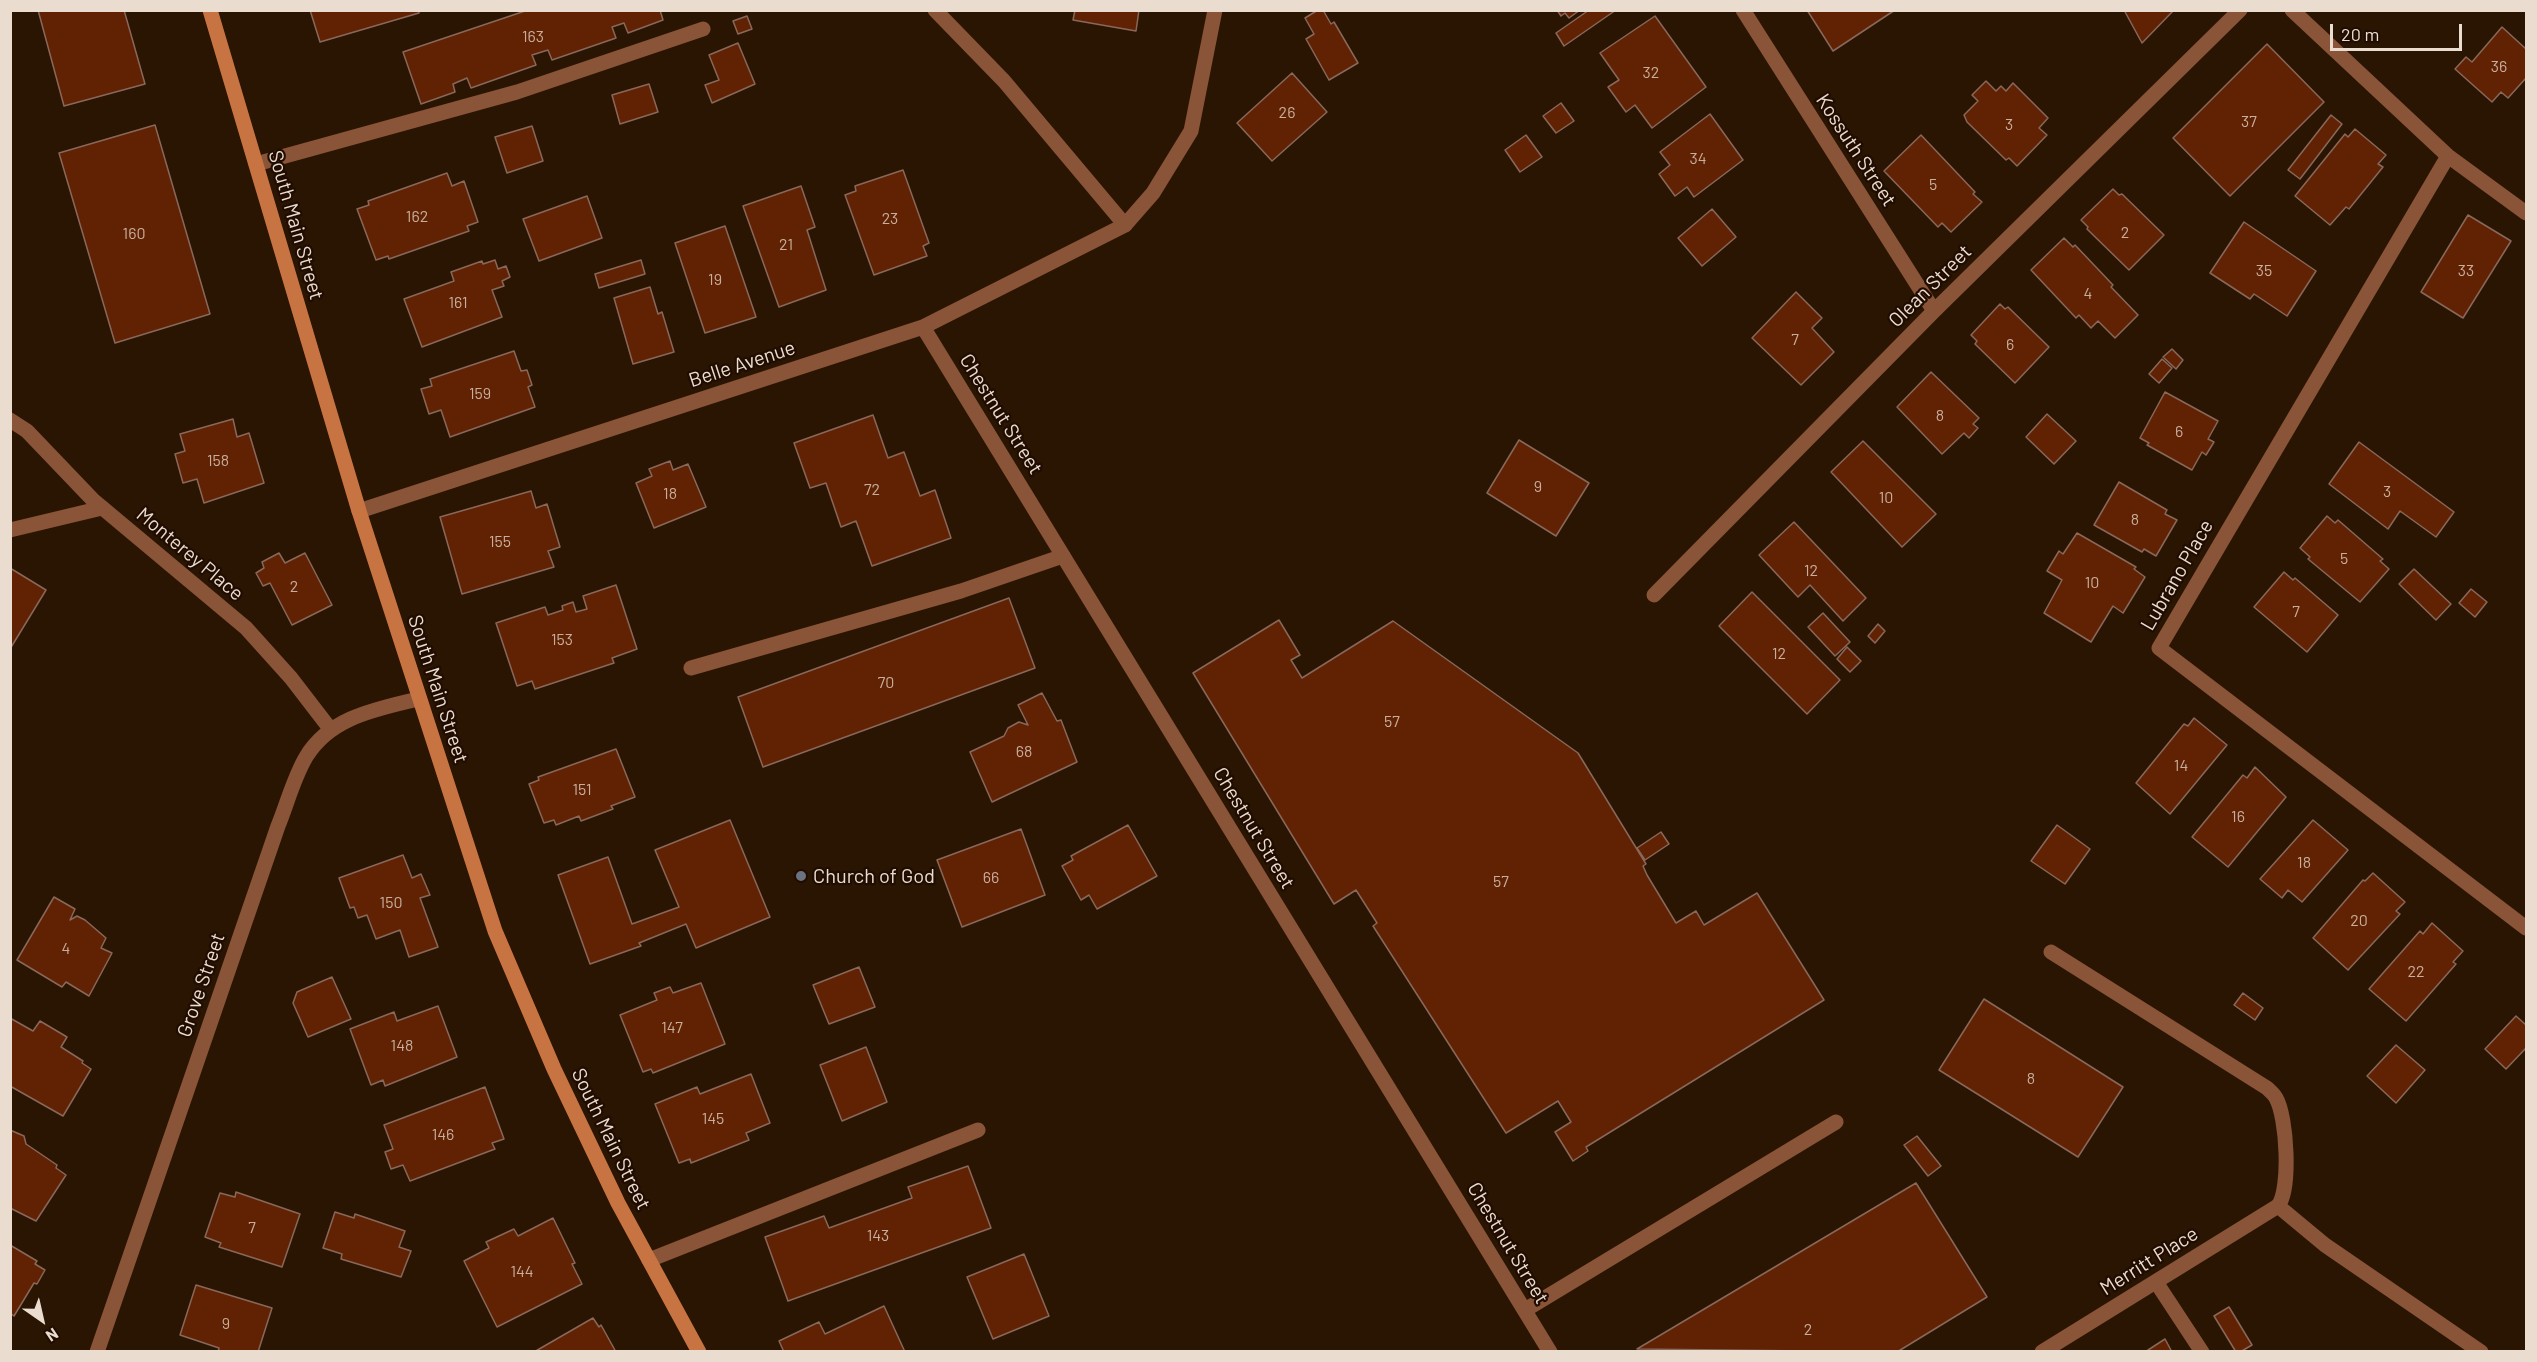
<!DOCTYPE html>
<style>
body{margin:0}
#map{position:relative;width:2537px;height:1362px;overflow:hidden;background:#2a1502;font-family:Barlow,sans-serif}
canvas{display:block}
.frame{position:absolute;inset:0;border:12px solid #ebdcd0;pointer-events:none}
.north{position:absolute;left:12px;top:1290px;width:60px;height:60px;-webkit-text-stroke:4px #200c00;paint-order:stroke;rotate:146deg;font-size:16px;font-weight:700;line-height:24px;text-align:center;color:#ebdcd0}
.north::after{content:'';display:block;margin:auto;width:21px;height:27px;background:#ebdcd0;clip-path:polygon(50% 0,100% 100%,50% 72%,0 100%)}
.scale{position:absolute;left:2330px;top:24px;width:132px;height:27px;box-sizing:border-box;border:3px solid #ebdcd0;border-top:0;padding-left:8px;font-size:18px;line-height:21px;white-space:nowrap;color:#ebdcd0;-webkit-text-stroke:4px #200c00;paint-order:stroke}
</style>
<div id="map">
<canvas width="2537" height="1362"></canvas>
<div class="frame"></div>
<div class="north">N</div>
<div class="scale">20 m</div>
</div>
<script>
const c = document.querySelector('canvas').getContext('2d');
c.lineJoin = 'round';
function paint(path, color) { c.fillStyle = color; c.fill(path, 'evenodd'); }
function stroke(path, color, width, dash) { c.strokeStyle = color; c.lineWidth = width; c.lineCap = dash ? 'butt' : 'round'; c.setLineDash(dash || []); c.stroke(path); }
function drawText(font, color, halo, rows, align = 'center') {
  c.font = font + ' Barlow,sans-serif'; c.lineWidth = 4.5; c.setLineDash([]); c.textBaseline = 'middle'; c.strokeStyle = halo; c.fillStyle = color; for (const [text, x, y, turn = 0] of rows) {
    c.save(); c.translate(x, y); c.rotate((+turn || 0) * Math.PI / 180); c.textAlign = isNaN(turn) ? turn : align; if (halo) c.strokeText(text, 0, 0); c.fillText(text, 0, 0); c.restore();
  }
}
const building = new Path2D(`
 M38,10H124L145,84L64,106Z
 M310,10H419V13L320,42Z
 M528,10H660L663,20L628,33L624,23L612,27L616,38L552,60L548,50L532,55L536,65L471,88L467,78L453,84L455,92L421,104L403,52Z
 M1075,10H1139L1136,31L1073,20Z
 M1318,10H1323L1331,24L1334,22L1358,63L1329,80L1306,39L1314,34L1305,18Z
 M1557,10H1580L1569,18L1565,13L1561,16Z
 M1589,10H1616L1564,46L1556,33Z
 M1807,10H1895L1833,51Z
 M2124,10H2174L2142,43Z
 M747,16L752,29L738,34L733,21Z
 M1655,16L1706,87L1652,128L1635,105L1626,112L1608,87L1619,80L1600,53Z
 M2502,27L2526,49V78L2508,98L2501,92L2492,102L2455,69L2466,57L2472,62Z
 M738,43L755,84L712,103L705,85L719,80L709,55Z
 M2267,44L2324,102L2230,196L2173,138Z
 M1292,73L1327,112L1272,161L1237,123Z
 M1986,81L1996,91L2001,86L2006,91L2013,83L2048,118L2039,128L2047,135L2017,166L2009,158L2006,160L1967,122L1964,115L1978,101L1972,95Z
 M649,84L658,112L620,124L612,95Z
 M1561,103L1574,121L1556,133L1543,116Z
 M1710,114L1743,160L1694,197L1687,187L1675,196L1659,174L1670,165L1660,152Z
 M2331,115L2342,124L2300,179L2288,170Z
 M155,125L210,314L115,343L59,153Z
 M532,126L543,161L507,173L495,137Z
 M2355,129L2386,155L2378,164L2383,167L2349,209L2346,207L2330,225L2295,196L2345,134L2348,137Z
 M1526,135L1542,157L1520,172L1505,150Z
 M1921,135L1975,192L1973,194L1982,202L1951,232L1942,223L1938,227L1884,171Z
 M903,170L929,243L923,246L927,256L874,275L845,195L856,191L855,186Z
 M447,173L452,186L464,181L478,222L467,226L469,231L389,259L388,256L376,260L357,209L369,205L368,201Z
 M801,186L815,227L807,230L826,290L779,307L743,206Z
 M2113,189L2119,195L2122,194L2164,235L2129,270L2087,229L2088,227L2081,220Z
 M587,196L602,238L539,261L523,219Z
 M1712,209L1736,237L1702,266L1678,238Z
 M2468,215L2511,241L2463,318L2421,292Z
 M2244,222L2316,271L2287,316L2254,294L2250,299L2210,273Z
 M725,226L756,317L705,333L675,243Z
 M2064,238L2073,247L2075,245L2113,285L2111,287L2138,315L2115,338L2098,321L2091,328L2079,315L2076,318L2031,270Z
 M495,260L498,269L506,266L510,277L502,281L504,286L492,290L502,317L422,347L404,299L454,281L451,272L482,261L483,264Z
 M641,260L645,274L599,288L595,274Z
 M650,287L658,314L662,312L674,352L633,364L614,298Z
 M1796,292L1822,318L1812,328L1834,352L1801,385L1752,338Z
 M2000,304L2005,309L2008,307L2049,347L2015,383L1975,344L1977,341L1971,335Z
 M2172,349L2183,360L2176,369L2163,357Z
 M514,351L521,371L527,370L532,385L528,387L535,407L450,437L441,410L429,414L421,389L432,386L430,379Z
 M2162,359L2172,368L2159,383L2149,374Z
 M1931,372L1979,418L1973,424L1978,428L1969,438L1964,433L1942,454L1897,407Z
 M2165,392L2218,421L2208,439L2214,442L2206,455L2202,452L2192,470L2147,445L2149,443L2140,438Z
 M2047,414L2076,441L2054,464L2026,437Z
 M873,415L888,458L904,452L920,496L935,490L951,538L872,566L856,521L841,527L826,483L810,488L794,443Z
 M233,419L237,437L249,433L264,483L204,503L197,479L183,483L175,454L185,451L180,434Z
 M1519,440L1589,483L1556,536L1487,493Z
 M1863,441L1936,514L1902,547L1831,472Z
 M2359,442L2454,512L2436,537L2400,511L2388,529L2329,484Z
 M670,461L673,470L688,464L706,507L654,528L636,483L652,476L649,469Z
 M2119,482L2167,510L2165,514L2177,520L2156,556L2144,549L2142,552L2094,525Z
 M531,491L536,508L547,504L560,547L548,551L554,567L462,594L440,517Z
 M2327,516L2335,523L2338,520L2383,559L2380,561L2389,569L2360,602L2308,559L2310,557L2300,548Z
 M1794,522L1866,598L1843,621L1810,585L1798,597L1759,555Z
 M2077,533L2136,567L2134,569L2145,577L2123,613L2113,606L2091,642L2044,613L2062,580L2047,571L2059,551L2063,554Z
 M279,553L285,563L305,553L332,605L292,625L270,583L263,586L256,573L264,568L262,562Z
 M10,568L46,590L10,649Z
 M2414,569L2451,604L2436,620L2399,584Z
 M2284,572L2293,580L2295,578L2338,615L2307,652L2254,607Z
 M616,585L637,649L612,658L614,663L535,689L532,681L517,686L496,623L545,607L548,615L563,610L562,606L573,602L576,612L587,609L583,596Z
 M2471,589L2487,602L2475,617L2459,603Z
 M1752,592L1840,680L1807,714L1719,626Z
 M1009,598L1035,668L763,767L738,697Z
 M1823,613L1850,642L1835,656L1808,627Z
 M1279,620L1300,655L1291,660L1302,678L1393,621L1578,753L1646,864L1643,866L1647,875L1676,923L1696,911L1704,925L1757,893L1824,1000L1586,1147L1588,1151L1573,1161L1555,1132L1571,1122L1558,1101L1506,1133L1373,926L1377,923L1356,890L1334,904L1193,673Z
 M1878,624L1885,631L1875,643L1868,636Z
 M1847,647L1861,661L1850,672L1837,659Z
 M1042,693L1057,721L1061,720L1077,762L992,802L970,752L1004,736L1008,728L1019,722L1028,725L1018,705Z
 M2194,718L2227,745L2170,814L2136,783L2184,724L2188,726Z
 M616,749L635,797L611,806L613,809L581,821L579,816L556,825L554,820L544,823L529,784L539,780L538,777Z
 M2255,767L2286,797L2228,867L2192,837L2243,775L2247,778Z
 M730,820L770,917L696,948L686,924L639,943L641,946L590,964L558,875L608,857L632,924L679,907L655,850Z
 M2313,820L2348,850L2302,902L2288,890L2282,898L2260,879Z
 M1128,825L1157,876L1097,909L1089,895L1081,900L1062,866L1073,860L1071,856Z
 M2057,825L2090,849L2065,884L2031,861Z
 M1021,829L1045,895L962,927L937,860Z
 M1661,832L1669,844L1645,860L1637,848Z
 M403,855L412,878L421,874L430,895L420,898L438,947L409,957L400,930L376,939L367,915L358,918L354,907L350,908L339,878Z
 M2373,873L2405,902L2396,911L2400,914L2348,970L2313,938L2363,880L2365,881Z
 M54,897L75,909L70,920L77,916L85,920L106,938L101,948L112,953L89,996L66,982L62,987L17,960Z
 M2432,923L2463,951L2453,962L2456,964L2406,1021L2369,989L2420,931L2423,934Z
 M859,967L875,1007L829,1024L813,985Z
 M332,977L351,1019L308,1037L293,1003L297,992Z
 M701,983L725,1044L653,1073L651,1069L643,1072L620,1015L657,1000L654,993L670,987L673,993Z
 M2243,993L2263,1008L2255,1020L2234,1005Z
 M1984,999L2123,1087L2078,1157L1939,1070Z
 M438,1006L457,1057L385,1086L383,1080L371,1085L350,1029L394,1012L397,1021Z
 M2516,1016L2526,1025V1048L2506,1069L2485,1049Z
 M10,1018L33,1031L40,1021L67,1037L61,1047L83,1061L82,1063L91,1069L63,1116L10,1086Z
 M2396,1045L2425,1070L2396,1103L2367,1076Z
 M866,1047L887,1102L842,1121L820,1065Z
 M751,1074L770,1123L746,1133L749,1140L691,1163L690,1159L679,1163L655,1104L697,1087L700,1094Z
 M485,1087L504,1139L492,1143L495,1149L410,1181L403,1165L391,1169L385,1152L393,1149L384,1125Z
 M10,1130L24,1136L26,1144L57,1165L56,1168L66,1175L36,1221L10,1208Z
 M1917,1136L1941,1166L1928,1176L1904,1145Z
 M968,1166L991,1228L788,1301L765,1237L824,1216L829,1228L912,1198L908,1187Z
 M1916,1183L1987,1297L1897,1352L1637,1349Z
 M236,1192L300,1214L282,1267L219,1247L221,1243L205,1237L220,1193L235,1197Z
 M335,1212L354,1218L355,1214L405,1231L399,1247L411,1251L401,1277L341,1259L342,1254L323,1248Z
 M553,1218L575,1263L572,1264L582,1284L497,1327L464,1261L489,1248L486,1242L514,1229L518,1236Z
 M10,1245L37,1261L35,1264L45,1270L37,1284L34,1283L14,1316L10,1313Z
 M1024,1254L1049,1316L993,1339L967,1277Z
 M196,1285L272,1308L258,1352H218L219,1348L180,1335Z
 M884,1306L905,1352H784L779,1341L819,1322L825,1334Z
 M2229,1307L2252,1345L2240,1352H2236L2214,1316Z
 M593,1318L599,1327L601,1325L616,1352H534Z
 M2165,1339L2172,1352H2145Z`);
paint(building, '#602203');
stroke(building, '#89685b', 1.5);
stroke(new Path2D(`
 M935,10L1004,81L1125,225
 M256,164L517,92L703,29
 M10,530L102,508
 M691,668L961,591L1063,556
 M2051,952L2267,1088C2270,1091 2274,1094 2276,1098C2287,1117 2291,1189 2278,1206L2325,1245L2481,1352
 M649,1260L978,1130
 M2156,1282L2202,1352
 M1525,1310L1836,1122`), '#895437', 15);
stroke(new Path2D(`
 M1743,10L1934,311
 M2292,10L2448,156L2526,213
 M2448,156L2159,648L2526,928
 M923,327L1550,1352
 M10,420L27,431L93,500L246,628L291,678L331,730
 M359,511L923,327L1125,225L1153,193L1191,131L1215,10
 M1654,595L1934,311L2240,10
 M97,1352L278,826C287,804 294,777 306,757C330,717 377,709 418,699
 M2042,1352L2278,1206`), '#895437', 15);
stroke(new Path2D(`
 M210,10L359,511L495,931L554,1069L618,1203L699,1352`), '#c87442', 15);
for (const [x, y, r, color] of [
 [801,876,6,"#6b7280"]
]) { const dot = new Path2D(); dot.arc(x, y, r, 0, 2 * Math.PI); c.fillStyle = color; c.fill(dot); stroke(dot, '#200c00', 2); }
drawText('16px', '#c8ae9d', null, [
 ["163",533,37],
 ["36",2499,67],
 ["32",1651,73],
 ["26",1287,113],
 ["37",2249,122],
 ["3",2009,125],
 ["34",1698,159],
 ["5",1933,185],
 ["162",417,217],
 ["23",890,219],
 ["2",2125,233],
 ["160",134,234],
 ["21",786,245],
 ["35",2264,271],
 ["33",2466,271],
 ["19",715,280],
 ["4",2088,294],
 ["161",458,303],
 ["7",1795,340],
 ["6",2010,345],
 ["159",480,394],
 ["8",1940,416],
 ["6",2179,432],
 ["158",218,461],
 ["9",1538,487],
 ["72",872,490],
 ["3",2387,492],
 ["18",670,494],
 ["10",1886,498],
 ["8",2135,520],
 ["155",500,542],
 ["5",2344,559],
 ["12",1811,571],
 ["10",2092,583],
 ["2",294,587],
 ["7",2296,612],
 ["153",562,640],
 ["12",1779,654],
 ["70",886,683],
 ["57",1392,722],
 ["68",1024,752],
 ["14",2181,766],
 ["151",582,790],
 ["16",2238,817],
 ["18",2304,863],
 ["66",991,878],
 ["57",1501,882],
 ["150",391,903],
 ["20",2359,921],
 ["4",66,949],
 ["22",2416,972],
 ["147",672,1028],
 ["148",402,1046],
 ["8",2031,1079],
 ["145",713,1119],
 ["146",443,1135],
 ["7",252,1228],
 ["143",878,1236],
 ["144",522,1272],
 ["9",226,1324],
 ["2",1808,1330]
]);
drawText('20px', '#ebdcd0', '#200c00', [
 ["Kossuth Street",1856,150,57],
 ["South Main Street",296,225,74],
 ["Olean Street",1930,286,-45],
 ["Belle Avenue",742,364,-18],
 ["Chestnut Street",1001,414,58],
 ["Monterey Place",190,554,40],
 ["Lubrano Place",2177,575,-60],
 ["South Main Street",438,689,72],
 ["Chestnut Street",1254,828,59],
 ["Grove Street",201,985,-71],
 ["South Main Street",611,1139,64],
 ["Chestnut Street",1508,1243,59],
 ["Merritt Place",2149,1261,-32]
]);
drawText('20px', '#ebdcd0', '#200c00', [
 ["Church of God",813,876]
], 'left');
</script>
